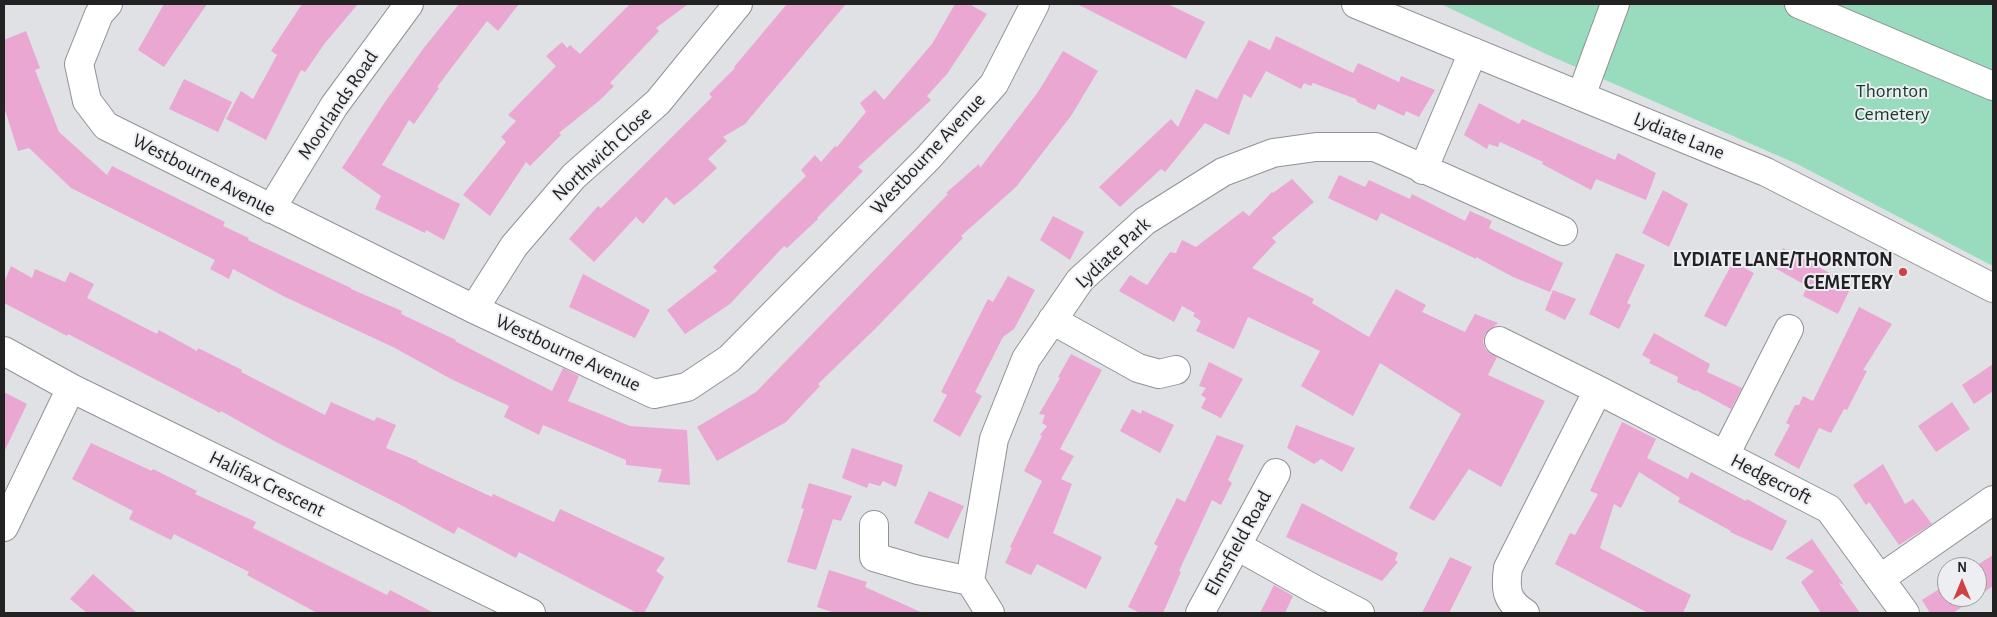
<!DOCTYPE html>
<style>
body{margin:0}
#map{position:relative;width:1997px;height:617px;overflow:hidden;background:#e0e1e4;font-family:"Alegreya Sans",sans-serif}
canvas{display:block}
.frame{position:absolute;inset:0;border:5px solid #222223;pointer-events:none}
.north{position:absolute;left:1937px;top:557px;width:50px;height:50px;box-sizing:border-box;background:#edeef2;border:1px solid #9c9c9f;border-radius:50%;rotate:0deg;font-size:14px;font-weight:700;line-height:20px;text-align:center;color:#222223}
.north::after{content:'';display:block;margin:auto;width:18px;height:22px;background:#d04146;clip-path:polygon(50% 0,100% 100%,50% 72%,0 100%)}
</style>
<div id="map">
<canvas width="1997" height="617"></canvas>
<div class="frame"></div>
<div class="north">N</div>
</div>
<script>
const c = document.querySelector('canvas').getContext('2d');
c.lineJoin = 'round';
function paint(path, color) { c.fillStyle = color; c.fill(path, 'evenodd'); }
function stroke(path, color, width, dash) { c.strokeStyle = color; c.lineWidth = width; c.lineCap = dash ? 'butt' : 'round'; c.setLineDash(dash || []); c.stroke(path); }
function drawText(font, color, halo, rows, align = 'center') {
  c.font = font + ' "Alegreya Sans",sans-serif'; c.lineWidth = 4; c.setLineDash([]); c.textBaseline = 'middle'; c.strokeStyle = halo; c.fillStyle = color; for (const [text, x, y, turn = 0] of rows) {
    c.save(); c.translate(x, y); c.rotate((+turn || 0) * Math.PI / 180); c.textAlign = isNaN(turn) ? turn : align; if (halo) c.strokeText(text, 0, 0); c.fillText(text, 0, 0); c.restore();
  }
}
paint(new Path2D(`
 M1441,4H1993V266L1797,164L1546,54Z`), '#98dcbd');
paint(new Path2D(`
 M164,4H207L164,67L138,50Z
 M302,4H358L325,43L305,72L301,70L266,140L226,119L241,91L253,99L277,55L271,51Z
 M459,4H519L498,31L487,21L437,87L439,88L414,124L409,120L382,165L460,204L444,240L426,230L425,233L375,209L381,196L342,168L385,102L423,49Z
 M630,4H688L656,28L659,31L610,83L614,86L600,100L559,133L561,135L530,166L526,162L490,216L463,195L506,142L501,137L516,121L508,115L556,66L546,56L562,42L567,48L570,45L580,54Z
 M787,4H846L745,124L723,137L727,141L708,159L717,168L693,190L674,205L666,197L643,224L636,217L594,262L569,239L598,206L601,208L712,97L709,94L735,68L734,67Z
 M955,4H969L987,14L947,74L927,96L931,100L858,167L863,171L817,218L818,219L787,248L784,246L730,304L685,334L667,310L717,271L713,267L806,176L801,170L815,155L821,162L835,146L837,147L866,112L860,103L875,90L884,100L932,44Z
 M1077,4H1168L1205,22L1186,59Z
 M26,31L40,68L35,70L59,132L107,175L112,166L148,184L225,222L223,226L249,238L248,240L351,288V289L402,311L401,314L456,340L455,341L552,391L563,368L579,376L568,401L630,426L687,430L690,485L658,482L662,469L626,465V460L543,425L539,435L504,417L509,406L451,379L393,347L285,297L233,269L229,279L210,269L215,260L71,188L29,148L18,151L4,107V40Z
 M1276,36L1353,73L1358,63L1399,82L1401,76L1435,90L1419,117L1406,111L1404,116L1378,104L1375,110L1357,102L1356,99L1313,83L1311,86L1304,83L1301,89L1266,71L1251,98L1244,94L1229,135L1205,123L1165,172L1161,169L1120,207L1099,187L1171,119L1178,127L1196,89L1217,99L1249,40L1270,50Z
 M1063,51L1098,71L1071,116L1016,187L961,236L963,238L875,329L818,384L820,386L786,422L717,461L697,427L756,392L948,194L946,193L979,164L980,168L1038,92Z
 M184,79L232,102L218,132L169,109Z
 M1479,103L1519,124L1522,119L1615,160L1618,153L1656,173L1646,200L1596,179L1591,190L1542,164L1543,162L1500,142L1498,147L1489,144L1487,149L1464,135Z
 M1339,175L1365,187L1369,180L1410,199L1412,194L1465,221L1470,211L1492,221L1489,228L1563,263L1550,292L1513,277L1476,257V259L1381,213L1377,221L1328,198Z
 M1292,179L1314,202L1272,238L1276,242L1252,268L1314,299L1312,303L1369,337L1396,289L1426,305L1422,312L1465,332L1475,314L1498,323L1485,334L1483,342L1486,350L1497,357L1488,375L1545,401L1501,487L1469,469L1434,521L1409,508L1461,414L1380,363L1353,416L1301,386L1320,351L1248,317L1234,349L1196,331L1201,321L1193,316L1195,313L1182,306L1174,322L1119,291L1130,275L1162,294L1147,285L1170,252L1176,253L1182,240L1196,247L1243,211L1249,216L1272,192L1273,193Z
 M1663,190L1688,204L1669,247L1642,233Z
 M1053,216L1084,232L1070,260L1040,240Z
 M1783,248L1852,285L1838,314L1803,296L1807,286L1773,267Z
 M1616,253L1645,265L1627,303L1631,305L1619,329L1589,314Z
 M1733,262L1754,273L1726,327L1704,316Z
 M11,266L32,278L35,269L65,282L70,272L94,284L87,298L157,334L159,330L197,351L198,348L242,370L241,372L325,415L331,402L374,421L377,417L396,425L386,448L418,461L417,462L492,497L493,494L554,522L560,509L665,558L656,571L664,577L644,613H637L519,552L516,558L458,527L454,534L399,504L276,442L221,411L220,413L68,334L67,336L4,303V283Z
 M583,274L650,310L635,338L569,307Z
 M1008,276L1035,290L1014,329L1003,337L975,392L982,396L960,437L933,421L947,395L941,392L988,299L993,302Z
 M1553,290L1576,299L1565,320L1545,310Z
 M1859,307L1892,324L1863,370L1867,371L1847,410L1844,409L1831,433L1819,428L1799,469L1774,455L1790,425L1786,423L1795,405H1799L1803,396L1813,401Z
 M1654,333L1710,364L1707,372L1742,388L1731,409L1696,390L1695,391L1677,382L1678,377L1649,363L1651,360L1642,355Z
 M1071,354L1102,370L1060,449L1074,456L1061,479L1072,484L1053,533L1102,557L1086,589L1037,564L1031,575L1005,563L1012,548L1010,547L1042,481L1024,471L1042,436L1040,435L1047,426L1042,423L1045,415L1039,414L1060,378L1058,377Z
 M1209,362L1243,379L1221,418L1201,408L1206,398L1201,395L1206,388L1199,386Z
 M1993,364V391L1974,404L1962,385Z
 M4,392L27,404L4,452Z
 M1952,402L1970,429L1936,452L1918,426Z
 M1132,409L1141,414L1142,410L1174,425L1160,453L1120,431Z
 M1622,422L1656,439L1647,458L1688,479L1691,472L1746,501L1747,499L1787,521L1772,551L1730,532L1731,531L1678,502L1680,498L1639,472L1621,508L1614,504L1600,548L1691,595L1683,613H1648L1555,564L1570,533L1575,535L1598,494L1590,491Z
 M1296,425L1355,448L1342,472L1321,459L1314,464L1287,448Z
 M1217,435L1244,445L1228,480L1232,483L1221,505L1212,500L1179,571L1181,572L1163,613H1140L1128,607L1158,546L1154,544L1177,498L1185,502Z
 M91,443L152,471L153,469L197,491L195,494L256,522L253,528L387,595L390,590L434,613H317L247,575L249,572L174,534L171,540L129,519L133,511L72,479Z
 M852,448L903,465L896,487L883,481L880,486L869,483L867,488L842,478Z
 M1883,464L1905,504L1913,499L1932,524L1899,545L1869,502L1866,505L1853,485Z
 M809,483L852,496L841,521L833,519L816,570L787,562L804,509L801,508Z
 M929,491L964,506L948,539L914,523Z
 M1302,503L1398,553L1395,560L1398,562L1382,581L1286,537Z
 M1812,539L1844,585L1839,583L1860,613H1821L1801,582L1814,571L1785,558Z
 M1993,555V586L1977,597V567H1974Z
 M1450,557L1472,567L1449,613H1422Z
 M829,570L867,582L865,587L923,613H835L817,607Z
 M93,574L137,613H87L70,599Z
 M1947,584V597H1977L1953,613H1930L1922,600Z
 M1274,585L1293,596L1285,613H1260Z`), '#eaa7d2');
const minor = new Path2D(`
 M108,4L99,14L79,64L87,101L106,126L474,309L654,394L687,387L729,359L928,158L994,84L1035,4
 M1799,4L1993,86
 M1581,96L1615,4
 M1423,170L1473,52
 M271,209L334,106L409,4
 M474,309L514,246L574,176L658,102L738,4
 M1052,320L1138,368L1159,374L1176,370
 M1499,341L1598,390L1829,509L1905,613
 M4,351L71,388L531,613
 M1725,455L1789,329
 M874,525V557L918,570L970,581L994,439L1026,359L1080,280L1145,221L1223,172L1273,153L1316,147H1375L1563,231
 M4,527L71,388
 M1237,546L1312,588L1360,613
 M1881,578L1993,500
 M970,581L990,613
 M1200,613L1276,473
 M1525,613C1506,601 1505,589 1508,568L1598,390`);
const major = new Path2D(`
 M1356,4L1766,172L1993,288`);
stroke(minor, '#919295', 30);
stroke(major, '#919295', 30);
stroke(minor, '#fff', 28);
stroke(major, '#fff', 28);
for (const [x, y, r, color] of [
 [1903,272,5,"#d04146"]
]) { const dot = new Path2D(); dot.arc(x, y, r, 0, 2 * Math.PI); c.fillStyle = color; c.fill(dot); stroke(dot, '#edeef2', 2); }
drawText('20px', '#163a2b', '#edeef2', [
 ["Thornton",1892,91],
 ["Cemetery",1892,114]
]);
drawText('20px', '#222223', '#edeef2', [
 ["Moorlands Road",338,105,-56],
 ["Lydiate Lane",1679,136,22],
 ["Northwich Close",602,154,-43],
 ["Westbourne Avenue",928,154,-47],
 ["Westbourne Avenue",204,175,27],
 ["Lydiate Park",1113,253,-43],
 ["Westbourne Avenue",568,353,25],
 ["Hedgecroft",1771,479,27],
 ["Halifax Crescent",267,484,26],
 ["Elmsfield Road",1238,543,-61]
]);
drawText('bold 20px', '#222223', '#edeef2', [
 ["LYDIATE LANE/THORNTON",1893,260],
 ["CEMETERY",1893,283]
], 'right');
</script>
